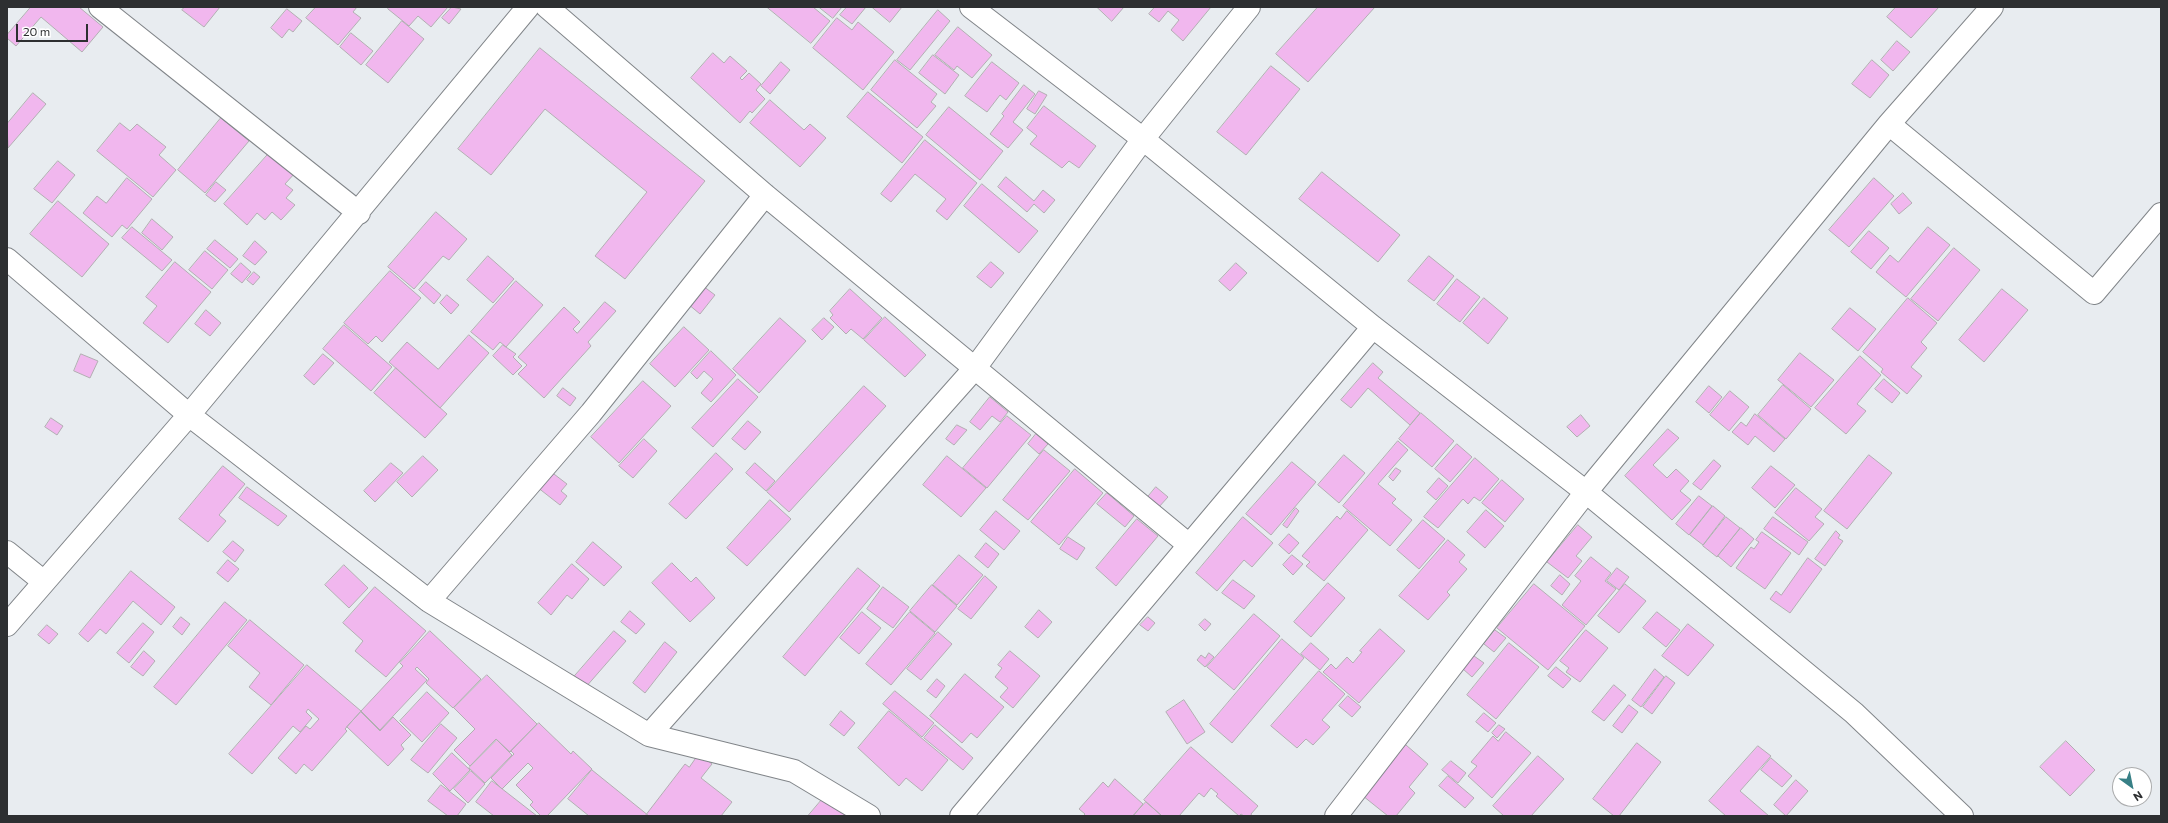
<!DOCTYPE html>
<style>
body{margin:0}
#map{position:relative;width:2168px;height:823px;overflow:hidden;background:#e8ecf0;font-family:Commissioner,sans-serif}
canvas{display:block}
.frame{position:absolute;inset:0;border:8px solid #2d2f31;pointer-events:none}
.north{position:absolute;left:2112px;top:767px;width:40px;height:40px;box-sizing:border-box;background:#fff;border:1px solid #abacad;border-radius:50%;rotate:147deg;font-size:11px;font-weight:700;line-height:16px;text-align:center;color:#2d2f31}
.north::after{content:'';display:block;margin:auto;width:14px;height:18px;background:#388086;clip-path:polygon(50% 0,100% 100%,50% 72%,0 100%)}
.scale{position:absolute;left:16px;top:24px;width:72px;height:18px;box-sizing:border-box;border:2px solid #2d2f31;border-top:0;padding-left:5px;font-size:12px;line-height:14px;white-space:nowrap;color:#2d2f31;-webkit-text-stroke:3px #fff;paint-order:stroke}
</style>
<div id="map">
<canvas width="2168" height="823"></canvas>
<div class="frame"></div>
<div class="north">N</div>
<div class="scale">20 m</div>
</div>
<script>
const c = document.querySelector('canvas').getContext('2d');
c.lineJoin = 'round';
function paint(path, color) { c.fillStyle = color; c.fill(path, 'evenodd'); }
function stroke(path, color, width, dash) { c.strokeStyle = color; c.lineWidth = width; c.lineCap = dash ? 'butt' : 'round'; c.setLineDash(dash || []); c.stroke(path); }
const building = new Path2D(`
 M31,7H79L103,27L82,52L41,17L16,46L7,38V35Z
 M185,7H220L204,27L182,10Z
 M316,7H357L353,12L361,18L338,45L306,18Z
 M389,7H448L431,27L418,16L409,26L388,9Z
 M452,7L461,9L449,24L442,18Z
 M767,7H813L830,21L811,43Z
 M819,7H842L833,18Z
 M847,7H866L852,24L840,15Z
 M872,7H902L890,22Z
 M1097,7H1124L1112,21Z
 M1155,7H1211L1183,41L1171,30L1179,20L1168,11L1159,22L1149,14Z
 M1318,7H1375L1308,82L1276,54Z
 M1896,7H1939L1911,38L1887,17Z
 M287,9L302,21L293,32L289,29L282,38L271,28Z
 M938,10L950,21L910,70L897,60Z
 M837,18L852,30L858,22L894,52L863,90L813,48Z
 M402,21L424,39L388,83L366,65Z
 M958,27L992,55L972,78L957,66L954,70L935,55Z
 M351,33L373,51L361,65L340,47Z
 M1897,41L1910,52L1893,71L1881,60Z
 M540,48L705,181L625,279L595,256L647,192L545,109L491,175L458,149Z
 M713,53L724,63L730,56L747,71L740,78L742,80L749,73L761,84L756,90L765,99L752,113L750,111L740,123L691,78Z
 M933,55L959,75L945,94L919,73Z
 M895,60L937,94L931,102L936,106L917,128L871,90Z
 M1872,60L1889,75L1870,98L1852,84Z
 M781,62L790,70L770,94L761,86Z
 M992,62L1019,83L1006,100L1000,95L987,112L965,96Z
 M1271,66L1300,89L1246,155L1217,132Z
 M1024,85L1035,94L1013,122L1023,130L1008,148L990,134L1004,116L1002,114Z
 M1039,91L1047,95L1035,114L1027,109Z
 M868,92L923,137L902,163L847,117Z
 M33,93L46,104L8,148L7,124Z
 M770,100L804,130L810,124L826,138L800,167L750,123Z
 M1044,106L1096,146L1079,168L1069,161L1062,168L1030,144L1037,136L1027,128Z
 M949,107L1003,151L980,180L926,135Z
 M221,118L249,141L205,193L178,170Z
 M120,123L130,131L137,124L166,147L159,155L176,170L153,197L97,151Z
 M925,140L977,183L947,220L936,211L946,199L915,174L891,202L881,194Z
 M271,151L295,173L285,184L293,190L286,198L295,205L281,220L272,212L265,220L257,213L247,225L224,204Z
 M58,161L75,175L52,203L34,189Z
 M1322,172L1400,235L1378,262L1299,199Z
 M1006,177L1034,201L1043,190L1055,200L1044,213L1034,204L1027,212L998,187Z
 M127,178L152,199L127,229L122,225L112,237L83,213L97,196L106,203Z
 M1874,178L1894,196L1849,247L1829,230Z
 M216,182L226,190L215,202L206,195Z
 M982,184L1038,231L1019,253L964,206Z
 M1903,193L1912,203L1899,214L1891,204Z
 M58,201L109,244L82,277L30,234Z
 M436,212L467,239L449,260L443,256L414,289L388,267Z
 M152,219L173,237L162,250L142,233Z
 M132,227L172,260L162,271L122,238Z
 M1928,227L1950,245L1906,297L1876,272L1890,255L1898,262Z
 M1869,231L1889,248L1871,269L1851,252Z
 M215,240L238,259L230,268L207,249Z
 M255,241L267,252L255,265L243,256Z
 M1954,248L1980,270L1938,321L1911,299Z
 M205,251L228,270L212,289L189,270Z
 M488,256L514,279L493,303L467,280Z
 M1429,256L1454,276L1434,301L1408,281Z
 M175,262L211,292L168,343L143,323L157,306L146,297Z
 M991,262L1004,273L991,288L977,277Z
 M241,263L251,272L242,283L231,274Z
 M1236,263L1247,273L1230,291L1219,281Z
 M390,271L421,298L382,342L376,336L368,344L344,323Z
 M254,272L260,277L253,285L247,280Z
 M1457,279L1480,297L1460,322L1437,304Z
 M516,281L543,305L506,347L500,342L493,350L471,332Z
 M426,282L441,295L434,304L419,290Z
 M703,286L715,295L700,314L688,304Z
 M850,289L882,318L863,339L851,329L846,334L830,318L833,315L830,311Z
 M2002,289L2028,310L1984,362L1959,340Z
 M447,295L459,305L451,314L440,303Z
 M1484,298L1508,318L1488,344L1463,323Z
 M1908,298L1937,323L1921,342L1927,348L1911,367L1922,376L1907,394L1881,372L1883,369L1863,352Z
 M605,302L616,311L588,342L591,346L544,398L518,374L527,365L518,357L564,307L580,322L573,329L577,333Z
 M1850,308L1876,329L1858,351L1832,329Z
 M206,310L221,323L210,336L195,324Z
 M885,317L926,355L905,377L864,340Z
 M780,318L806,341L759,393L733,369Z
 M824,318L834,327L822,340L812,330Z
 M344,325L392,367L371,391L323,349Z
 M684,327L709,350L675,387L650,364Z
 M469,335L489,353L440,408L389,362L407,342L438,369Z
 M503,345L516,354L513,357L522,366L513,375L493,356Z
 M711,351L736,375L711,402L701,393L713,379L704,371L697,379L691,373Z
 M1800,353L1834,380L1811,407L1778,380Z
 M81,354L98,361L90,378L74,371Z
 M323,354L334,363L314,385L304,376Z
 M1860,356L1881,375L1857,404L1866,411L1846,434L1815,408Z
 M1373,363L1383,372L1378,378L1420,413L1410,425L1368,388L1351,408L1341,400Z
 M396,368L447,414L425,438L374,393Z
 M738,379L758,397L713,447L692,428Z
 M1884,379L1900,393L1892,403L1875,389Z
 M643,381L671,406L619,463L591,437Z
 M1783,385L1811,409L1786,439L1758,415Z
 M864,386L886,406L789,512L767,492Z
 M1709,386L1722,397L1709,413L1696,402Z
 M563,388L576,398L570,406L557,396Z
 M1730,391L1749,407L1729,431L1710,415Z
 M990,397L1008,412L1000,422L992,416L980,430L970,422Z
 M1421,413L1454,441L1432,467L1399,439Z
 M1755,414L1785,439L1774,452L1755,436L1748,445L1732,432L1741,422L1746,426Z
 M1581,415L1590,426L1577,437L1567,427Z
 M1007,416L1031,435L987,488L963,468Z
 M51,418L63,426L57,435L45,427Z
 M748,421L761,432L745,450L732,439Z
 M957,425L967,430L954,445L946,439Z
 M1668,429L1679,438L1653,465L1667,478L1676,469L1689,481L1680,491L1691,500L1672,520L1625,476Z
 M1036,434L1048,444L1039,454L1028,444Z
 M644,439L657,451L633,478L619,466Z
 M1398,441L1408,450L1378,484L1396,499L1392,503L1412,520L1390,546L1343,506Z
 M1457,444L1472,457L1450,482L1435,469Z
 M1044,450L1070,471L1028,520L1003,500Z
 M716,453L733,469L686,519L669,504Z
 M1344,455L1365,473L1339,503L1318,485Z
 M1869,455L1892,473L1847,529L1824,511Z
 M423,456L438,470L412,497L397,482Z
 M947,456L986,488L961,517L923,485Z
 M1475,458L1499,479L1480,501L1474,497L1468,504L1463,499L1438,528L1424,517Z
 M1714,460L1721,466L1701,490L1693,484Z
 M1292,462L1316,482L1271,535L1246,514Z
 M391,463L403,473L375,502L364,491Z
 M755,463L775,481L766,491L746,473Z
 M223,466L245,484L219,515L226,521L208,542L179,519Z
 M1771,466L1795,485L1775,508L1752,488Z
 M1396,468L1401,471L1393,481L1389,477Z
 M1075,469L1103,493L1059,545L1031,522Z
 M550,471L567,484L561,491L567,496L560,505L537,487Z
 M1439,478L1448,486L1436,500L1427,492Z
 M1502,480L1524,499L1505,522L1482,503Z
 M247,487L287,516L278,526L239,498Z
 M1156,487L1168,497L1158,508L1147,498Z
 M1796,488L1822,509L1815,517L1824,524L1809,541L1775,513Z
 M1107,493L1134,516L1125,527L1097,504Z
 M1699,496L1712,506L1689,535L1676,524Z
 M770,500L791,519L747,566L727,548Z
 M1713,506L1725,516L1703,545L1690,535Z
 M1296,508L1299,511L1287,528L1283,525Z
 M1486,510L1504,526L1485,548L1467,532Z
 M996,511L1020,531L1004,550L980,530Z
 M1347,511L1368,530L1324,581L1306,566L1310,562L1302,556L1337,516L1340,519Z
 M1243,517L1273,543L1252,567L1244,560L1217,591L1196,573Z
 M1726,517L1740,528L1717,557L1703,546Z
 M1773,517L1808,542L1799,555L1764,529Z
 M1137,519L1158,536L1116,586L1096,568Z
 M1423,520L1445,539L1419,569L1397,550Z
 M1578,525L1592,537L1576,556L1582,561L1568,578L1547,562Z
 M1741,528L1754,539L1731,567L1718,556Z
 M1836,531L1840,535L1838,538L1843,541L1825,566L1815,559Z
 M1762,532L1791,553L1765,589L1736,568L1751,547L1754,549L1759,542L1756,540Z
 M1289,534L1299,543L1289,554L1279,545Z
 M1068,537L1085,548L1077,560L1060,549Z
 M1448,540L1465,555L1459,562L1467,569L1447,592L1450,595L1428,620L1399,596Z
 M233,541L244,550L235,562L223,552Z
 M593,542L622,567L604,586L576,562Z
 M986,543L999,554L988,568L975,557Z
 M959,555L983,575L957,605L933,585Z
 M1292,555L1303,564L1293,575L1283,565Z
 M1591,557L1611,573L1605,581L1616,589L1586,625L1562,605L1581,581L1575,576Z
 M1808,558L1822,569L1790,613L1770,599L1776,591L1781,595Z
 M228,560L239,569L228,582L217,573Z
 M672,563L691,582L696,577L715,598L690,622L652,583Z
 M572,564L589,579L572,599L567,595L551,615L538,603Z
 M344,565L368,588L349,608L325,585Z
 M858,568L880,586L805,676L783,657Z
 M1617,568L1629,577L1619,590L1607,581Z
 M131,571L175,607L161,625L133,601L106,634L100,629L88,642L79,634Z
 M1560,575L1570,584L1562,595L1551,586Z
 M985,576L997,587L971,619L958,609Z
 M1233,580L1255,596L1244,609L1222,593Z
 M1328,583L1345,598L1311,637L1294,622Z
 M1534,584L1585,626L1548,670L1497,628Z
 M1625,584L1646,601L1619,633L1598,616Z
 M932,585L957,606L935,632L910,611Z
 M375,587L426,631L386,677L355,651L363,641L343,623Z
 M883,587L909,607L893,628L867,609Z
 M225,602L247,620L176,705L154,687Z
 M1039,610L1052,622L1038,638L1025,627Z
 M630,611L645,624L636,634L621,622Z
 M862,612L881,628L859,654L840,638Z
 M910,612L935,633L891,685L866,664Z
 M1657,612L1680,630L1666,647L1643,628Z
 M1254,614L1280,636L1234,690L1207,667Z
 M181,617L190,624L182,635L173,627Z
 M1148,617L1155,623L1148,631L1140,625Z
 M1205,619L1211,624L1205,631L1199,625Z
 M250,620L304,665L271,705L249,687L260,673L228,646Z
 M143,623L154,632L129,663L117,653Z
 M1688,624L1714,645L1688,676L1662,656Z
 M47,625L58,634L49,644L38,635Z
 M1380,629L1405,651L1359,703L1323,672L1331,664L1336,669L1347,657L1353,663L1362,652L1360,651Z
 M1495,630L1506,638L1494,652L1484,644Z
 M1586,630L1608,648L1580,682L1566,672L1569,668L1560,661Z
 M430,631L481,679L453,708L426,683L429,679L417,667L415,669L427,680L380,730L361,711L403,666L400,663Z
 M614,631L626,641L585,688L573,678Z
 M938,632L952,644L921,680L907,669Z
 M1282,639L1304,658L1232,743L1210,724Z
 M665,642L677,652L645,693L633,683Z
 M1311,643L1329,659L1320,670L1301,654Z
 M1509,643L1539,667L1496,719L1467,695Z
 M144,651L155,661L143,676L131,667Z
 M1010,651L1040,676L1013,708L1000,697L1008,688L995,677L1002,668L998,665Z
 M1209,653L1214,657L1205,667L1197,660L1201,655L1205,658Z
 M1474,656L1484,663L1472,677L1463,669Z
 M307,665L361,711L345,729L347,731L312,771L304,764L296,774L278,758L306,726L310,729L319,719L308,709L306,712L312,718L300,732L293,726L252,774L229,754Z
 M1556,667L1571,679L1563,688L1548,676Z
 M1655,669L1664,677L1641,707L1632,700Z
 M1319,671L1345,694L1322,720L1330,727L1313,745L1306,739L1297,748L1271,726Z
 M965,674L1004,707L977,738L971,733L962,743L930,716Z
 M487,675L537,724L510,752L496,739L470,766L454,750L475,729L454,708Z
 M1666,676L1675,683L1652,714L1643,707Z
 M937,679L945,686L936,698L927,691Z
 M1614,685L1626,695L1604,721L1592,712Z
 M895,691L934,723L922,737L883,704Z
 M427,692L449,713L422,742L400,721Z
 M1348,696L1361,707L1352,717L1339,706Z
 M1184,700L1205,732L1187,744L1166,712Z
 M1629,705L1638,712L1622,733L1613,726Z
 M841,711L855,723L844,736L830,725Z
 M889,711L948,760L922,791L906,778L899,786L858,748Z
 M361,712L380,731L393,717L411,735L401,745L404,749L388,766L347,727Z
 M1484,713L1496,723L1488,732L1476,722Z
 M539,723L571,754L573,751L592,769L547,816H541L530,805L533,802L516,785L533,768L528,763L502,789L491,778L514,754L511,751Z
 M441,724L457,738L428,773L411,760Z
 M935,725L973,758L963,770L924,738Z
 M1499,725L1505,729L1497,738L1492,733Z
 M1506,732L1531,753L1492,798L1468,776L1477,766L1471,762L1493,736L1498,741Z
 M497,740L512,755L485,783L469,768Z
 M2066,741L2095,770L2070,796L2040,767Z
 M1637,743L1661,762L1619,816H1614L1593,799Z
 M1406,745L1428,764L1409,787L1415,793L1396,816H1388L1363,796Z
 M1758,746L1771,756L1740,791L1769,816H1726L1709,801Z
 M1191,747L1258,806L1251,814L1252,816H1244L1241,814L1239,816L1216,796L1218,794L1211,788L1204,797L1199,793L1179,816H1162L1144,800Z
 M452,753L470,770L450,791L433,774Z
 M699,754L712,764L701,778L732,802L721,816H645L685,764L689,767Z
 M1538,756L1564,779L1531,816H1504L1493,806Z
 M1771,758L1792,776L1782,787L1761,770Z
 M1451,761L1466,773L1458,783L1442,770Z
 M592,770L649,816H589L568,799Z
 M471,771L485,784L468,803L454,789Z
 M1448,776L1474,798L1465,808L1439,786Z
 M1115,779L1143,804L1133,816H1083L1085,814L1079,809L1103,782L1108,787Z
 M1796,780L1808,791L1786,816L1774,805Z
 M492,781L537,816H494L476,802Z
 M441,785L466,804L457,816H448L428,801Z
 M825,796L848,816H808Z
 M1146,802L1162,816H1133Z`);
paint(building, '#f1b7ee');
stroke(building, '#b2aeb2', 1);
const minor = new Path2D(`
 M100,7L359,213
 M547,7L765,195L1189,545
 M971,7L1143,139L1373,327L1586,492L1854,713L1962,816
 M1889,124L2094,293L2161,214
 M7,259L189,415L429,601L649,735L794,771L869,816
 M7,552L44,582
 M429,601L591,413L765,195
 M7,625L189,415L528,7
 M649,735L975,368L1143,139L1249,7
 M961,816L1373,327
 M1336,816L1586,492L1889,124L1992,7`);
stroke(minor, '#818589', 24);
stroke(minor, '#fff', 22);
</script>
